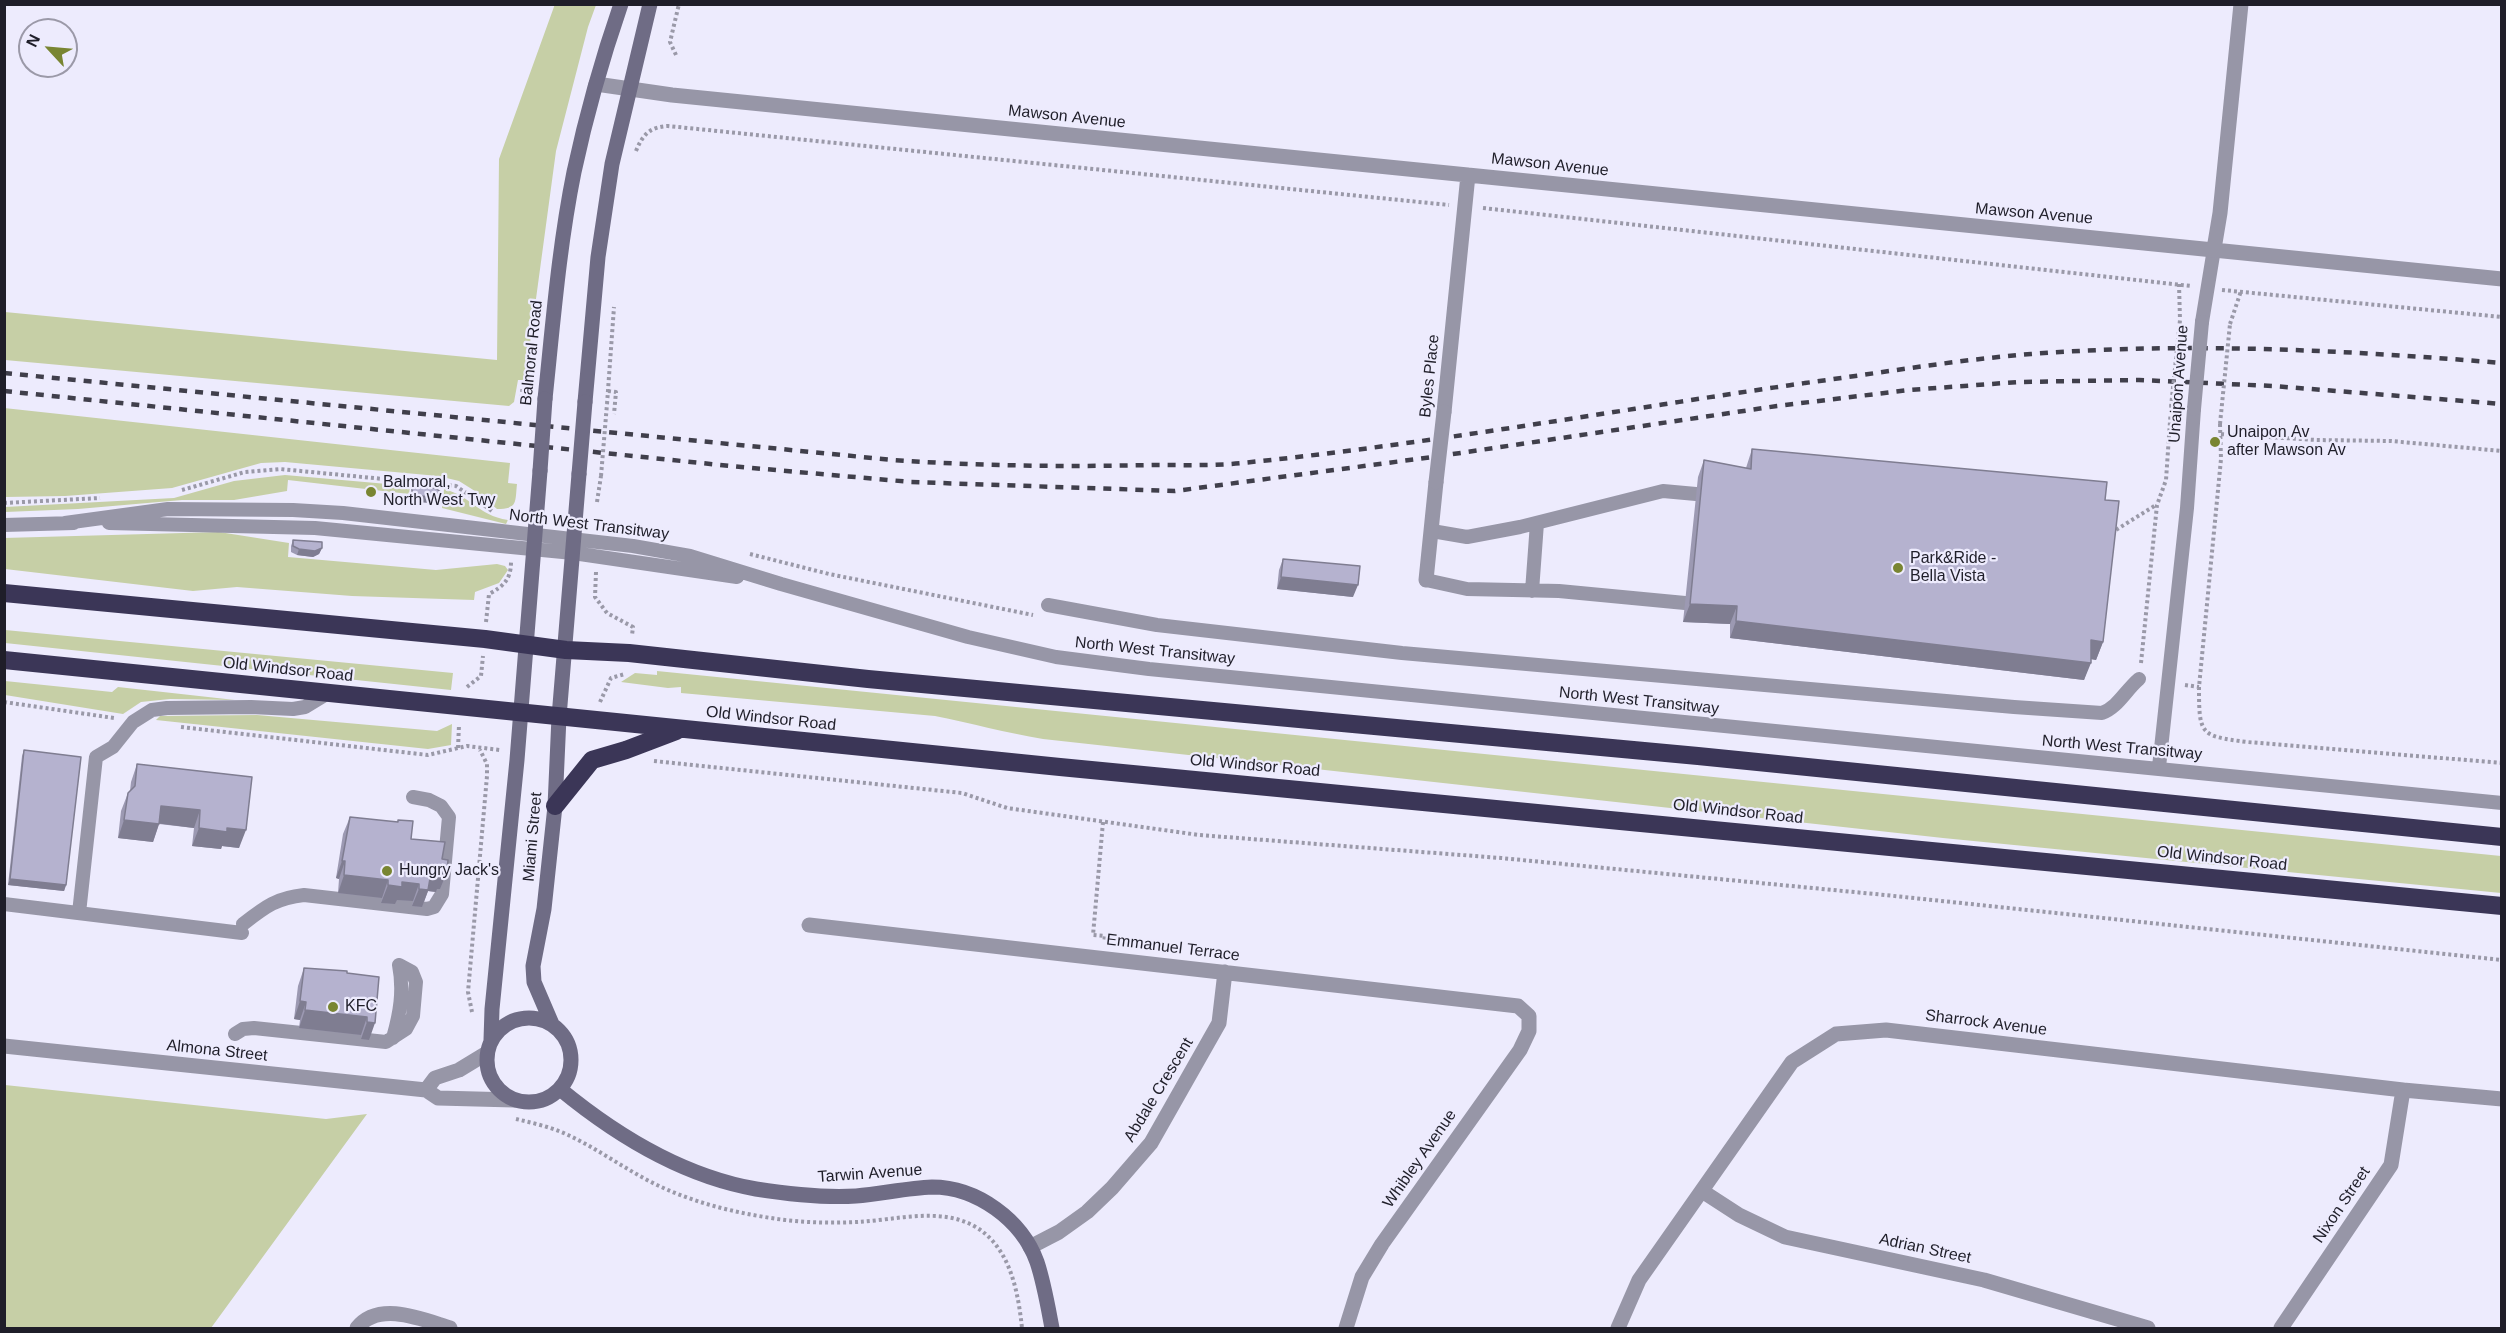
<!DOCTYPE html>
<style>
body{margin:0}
#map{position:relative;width:2506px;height:1333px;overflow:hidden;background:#edebfd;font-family:Arial,sans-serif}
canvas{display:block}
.frame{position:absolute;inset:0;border:6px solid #1f1e29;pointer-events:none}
.north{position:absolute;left:18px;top:18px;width:60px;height:60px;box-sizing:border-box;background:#edebfd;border:2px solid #9b99a8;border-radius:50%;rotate:296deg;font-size:16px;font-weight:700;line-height:24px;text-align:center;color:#1f1e29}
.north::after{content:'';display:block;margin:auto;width:21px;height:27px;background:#798532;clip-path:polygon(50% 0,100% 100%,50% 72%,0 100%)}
</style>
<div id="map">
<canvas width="2506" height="1333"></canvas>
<div class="frame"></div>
<div class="north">N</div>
</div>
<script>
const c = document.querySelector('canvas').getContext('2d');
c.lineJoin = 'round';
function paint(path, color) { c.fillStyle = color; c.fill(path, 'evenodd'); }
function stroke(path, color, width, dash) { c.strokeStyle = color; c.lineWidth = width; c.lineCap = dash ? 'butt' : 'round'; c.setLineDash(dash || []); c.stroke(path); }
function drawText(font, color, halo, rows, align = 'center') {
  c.font = font + ' Arial,sans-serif'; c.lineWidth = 4.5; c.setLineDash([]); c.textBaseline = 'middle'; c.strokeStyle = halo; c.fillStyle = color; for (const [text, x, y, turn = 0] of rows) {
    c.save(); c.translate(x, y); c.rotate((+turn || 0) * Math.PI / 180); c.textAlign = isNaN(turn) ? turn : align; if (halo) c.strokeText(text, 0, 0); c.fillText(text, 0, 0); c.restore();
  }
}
paint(new Path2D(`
 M555,4L596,5L588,27L556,151L525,380H518L514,402L509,406L5,360V312L497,360L499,159Z
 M4,408L510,463L508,483L517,484C515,502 518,509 497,509L478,493L459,481L438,476L285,462L261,463L172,488L65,496L5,497Z
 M285,475L410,486L409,494L288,480L287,491L234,500H182L78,509L5,512V507L174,498L234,481Z
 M444,489C471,496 477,515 508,520L506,524L442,508Z
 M219,532L289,543L288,557L436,570L497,564L505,566L508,570L499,583L475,592L474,600L352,596L237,587L193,591L5,569L4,538Z
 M5,630L453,673L451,690L5,643Z
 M657,671L2501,856V893L1943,838L1043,739C1006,733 971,723 935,716L681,693V687L668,688L621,682L635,673L657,675Z
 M5,681L112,692L118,687L235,700L170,699L141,702L123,714L5,695Z
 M257,715L437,731L452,724L451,745L428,749L156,720L160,716Z
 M5,1085L326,1119L367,1114L211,1328H5Z`), '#c6cfa6');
stroke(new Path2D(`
 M676,55L670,42L679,4
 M636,151C643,134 650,127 668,126L1449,205
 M1483,208L2191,286
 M2179,284L2180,320
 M2222,290L2502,317
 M2230,324L2241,291
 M608,391L616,392L614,414
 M521,404L523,383L528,384
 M607,404L614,307
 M2220,424L2221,459L2199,687C2199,735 2200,736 2247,742L2502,763
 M2221,434L2316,440L2391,441L2502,451
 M182,490L245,472L280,469L456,486L492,511
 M597,502L601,476
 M4,503L100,498
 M2111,533L2156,505
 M750,554L829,574L1033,615
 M596,572L595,597L607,613L633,627L632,635
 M486,622L489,594C504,586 511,579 511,562
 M2141,663L2157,505L2166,480L2171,407
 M2185,685L2199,687
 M467,687L481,676L483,656
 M4,702L114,718
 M600,702L611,678L625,674
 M181,727L428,755L467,746L500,750
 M458,748L459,725
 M654,761L962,793L1007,808L1199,835L1501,858L1885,895L2502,960
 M1103,822L1093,935L1105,936L1104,942
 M472,1012L468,992L487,776V764L480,750
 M516,1119C533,1123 551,1127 568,1135C596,1148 622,1167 651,1182C692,1203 739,1214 785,1220C810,1223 834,1223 858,1222C895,1220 940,1207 974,1226C1010,1246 1018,1291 1022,1328`), '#9a99a8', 4, [3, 3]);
stroke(new Path2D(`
 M2202,322L2214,249
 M65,523L168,509L293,510L343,513L633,546L690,556L781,584L968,637L1056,657L1149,669L2502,803
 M109,523L315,528L573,553L737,577
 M4,525L74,523
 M1432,531L1467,537L1520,527L1663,491L1696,494
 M1426,580L1467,589L1559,591L1685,603
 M1532,591L1537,523
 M1048,605L1157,625L1402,653L2014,707L2102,713C2118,707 2125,691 2139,679
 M2159,767L2187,508L2194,409
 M4,904L242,933
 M79,913L96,757L113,747L133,722L152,710L167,708L251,707L293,709L305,707L328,693
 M243,924C265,907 276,898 304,895L427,909L434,907L442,894L449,817L441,806L429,800L413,797
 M235,1034L243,1029L254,1028L386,1042L406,1029L413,1016L416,982L412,972L399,965
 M393,1038C400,1013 404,991 399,965`), '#9796a7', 14);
stroke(new Path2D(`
 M596,84L672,95L2502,279
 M2214,249L2220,213L2241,4
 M1444,412L1468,175
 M1426,580L1436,482
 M809,925L1518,1006L1529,1016V1031L1520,1050L1382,1244L1362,1277L1346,1328
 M4,1046L426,1090L438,1098L514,1100
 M426,1090L435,1078L459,1070L487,1053
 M1702,1191L1739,1215L1785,1237L1984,1280L2148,1328
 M1030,1247L1059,1232L1087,1212L1112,1188L1151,1143L1219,1023L1225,972
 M357,1328C379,1300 424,1320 450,1328
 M1618,1328L1639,1280L1792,1062L1836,1034L1886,1030L2403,1090L2502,1099
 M2281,1328L2391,1165L2403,1090`), '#9796a7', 15);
stroke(new Path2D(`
 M545,399C553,323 559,246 574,172C586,116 602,59 621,4
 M585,402L598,257L612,164L650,4
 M487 1060a42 42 0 1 1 84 0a42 42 0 1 1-84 0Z
 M552,1024L534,982L533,966L544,909L555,806L559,717L579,474
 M491,1040L492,1009L517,760L540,471
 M560,1089C617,1136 682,1176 756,1189C788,1194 823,1198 856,1196C881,1194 907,1188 932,1187C977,1187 1022,1220 1037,1262C1044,1283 1048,1307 1052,1328`), '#6f6c85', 15);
stroke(new Path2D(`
 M4,593L485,639L566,650L629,653L868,679L1698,756L2502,837
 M4,660L1060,767L2502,906
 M555,806L592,760L626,750L676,731`), '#3b3657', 18);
stroke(new Path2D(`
 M4,373L893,460C979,466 1066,467 1152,465C1182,465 1212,466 1242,463C1430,444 1617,410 1805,383C1880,373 1955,360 2031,354C2188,342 2344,350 2502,363
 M4,391L730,466L911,482L1175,491L1440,456L1777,406L1909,390L2018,382L2139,380L2273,386L2502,404`), '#403f4b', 4.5, [8, 8]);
stroke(new Path2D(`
 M2171,407L2180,320
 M2220,424L2230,324
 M601,476L607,404`), '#9a99a8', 4, [3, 3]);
stroke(new Path2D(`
 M2194,409L2202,322`), '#9796a7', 14);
stroke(new Path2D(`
 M1436,482L1444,412`), '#9796a7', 15);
stroke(new Path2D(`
 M540,471L545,399
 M579,474L585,402`), '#6f6c85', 15);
paint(new Path2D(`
 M1752,449L2105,500L2103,642L2096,660L2091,659L2084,680L1730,638V624L1683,622L1698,477L1704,460L1746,468Z
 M293,540L322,548L319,554L313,557L297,555L291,552V546Z
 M1283,559L1353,597L1277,589L1279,570Z
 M24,750L66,885L64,891L8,885L22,756Z
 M137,764L252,777L239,848L222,846L221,849L192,846L194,828L159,824L153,842L118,838L121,811L128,793L130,791L131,782Z
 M350,817L411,839L442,859L447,872L440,889H437L436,892L428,891L422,907L412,906L413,901L397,900L395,904L381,903L382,898L338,893L339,879L336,878L343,834Z
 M304,968L379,977L369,1040L361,1039V1035L299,1028L300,1020L294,1019L298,986Z`), '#9c99b2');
paint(new Path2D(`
 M412,495L440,498L438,504L409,501Z
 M322,548L319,554L313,557L297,555L299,549Z
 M1281,577L1358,585L1353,597L1277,589Z
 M1690,604L1737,606L1730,624L1683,622Z
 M1736,621L2091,663L2084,680L1730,638Z
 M2091,640L2103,642L2096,660L2085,658Z
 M161,806L200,810L194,828L155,823Z
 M124,820L159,824L153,842L118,838Z
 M199,828H227L246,830L239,848L222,846L221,849L192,846Z
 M342,861H345L339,879L336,878Z
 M442,871L447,872L440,889H437L436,892L428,891L422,907L412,906L419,889L431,873Z
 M344,875L388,880L382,898L338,893Z
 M10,879L66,885L64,891L8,885Z
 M402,882L419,884L413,901L397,900L395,904L381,903L388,885Z
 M300,1001L306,1002L300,1020L294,1019Z
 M305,1010L367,1017L361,1035L299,1028Z
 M367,1022L375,1023L369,1040L361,1039Z`), '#7f7d91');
const building = new Path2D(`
 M1752,449L2107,482L2105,500L2119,501L2103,642L2091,640V663L1736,621L1737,606L1690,604L1704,460L1751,469Z
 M418,487L435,488L441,492L440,498L412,495V489Z
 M293,540L322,542V548L315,551L299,549L293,546Z
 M1283,559L1360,566L1358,585L1281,577Z
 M24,750L81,757L66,885L10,879Z
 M137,764L252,777L246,830L227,828V832L199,828L200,810L161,806L159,824L124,820L128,793L135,786Z
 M350,817L398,822V820L413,821L411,839L445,842L442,859L448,860L447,872L442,871V874L431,873L428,890L419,889V884L402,882V887L388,885V880L344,875L345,861H342Z
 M304,968L347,971V973L379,977L375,1023L367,1022V1017L305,1010L306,1002L300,1001Z`);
paint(building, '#b5b2cf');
stroke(building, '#7f7d91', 1.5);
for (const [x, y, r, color] of [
 [2215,442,6,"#798532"],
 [371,492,6,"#798532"],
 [1898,568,6,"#798532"],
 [387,871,6,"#798532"],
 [333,1007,6,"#798532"]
]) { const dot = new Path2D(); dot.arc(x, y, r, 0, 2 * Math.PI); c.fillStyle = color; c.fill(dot); stroke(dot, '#edebfd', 2); }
drawText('16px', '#1f1e29', '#edebfd', [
 ["Mawson Avenue",1067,117,6],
 ["Mawson Avenue",1550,165,6],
 ["Mawson Avenue",2034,214,5],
 ["Balmoral Road",532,353,-84],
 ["Byles Place",1430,376,-84],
 ["Unaipon Avenue",2179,384,-86],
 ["North West Transitway",589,525,7],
 ["North West Transitway",1155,651,6],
 ["Old Windsor Road",288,670,6],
 ["North West Transitway",1639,701,6],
 ["Old Windsor Road",771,719,6],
 ["North West Transitway",2122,748,5],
 ["Old Windsor Road",1255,766,5],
 ["Old Windsor Road",1738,812,6],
 ["Miami Street",533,837,-85],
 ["Old Windsor Road",2222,859,6],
 ["Emmanuel Terrace",1173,948,7],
 ["Sharrock Avenue",1986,1023,7],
 ["Almona Street",217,1051,6],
 ["Abdale Crescent",1159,1090,-59],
 ["Whibley Avenue",1420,1159,-55],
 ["Tarwin Avenue",870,1174,-4],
 ["Nixon Street",2342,1205,-56],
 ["Adrian Street",1925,1249,12]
]);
drawText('16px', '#1f1e29', '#edebfd', [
 ["Unaipon Av",2227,433],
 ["after Mawson Av",2227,451],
 ["Balmoral,",383,483],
 ["North West Twy",383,501],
 ["Park&Ride -",1910,559],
 ["Bella Vista",1910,577],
 ["Hungry Jack's",399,871],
 ["KFC",345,1007]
], 'left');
</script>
